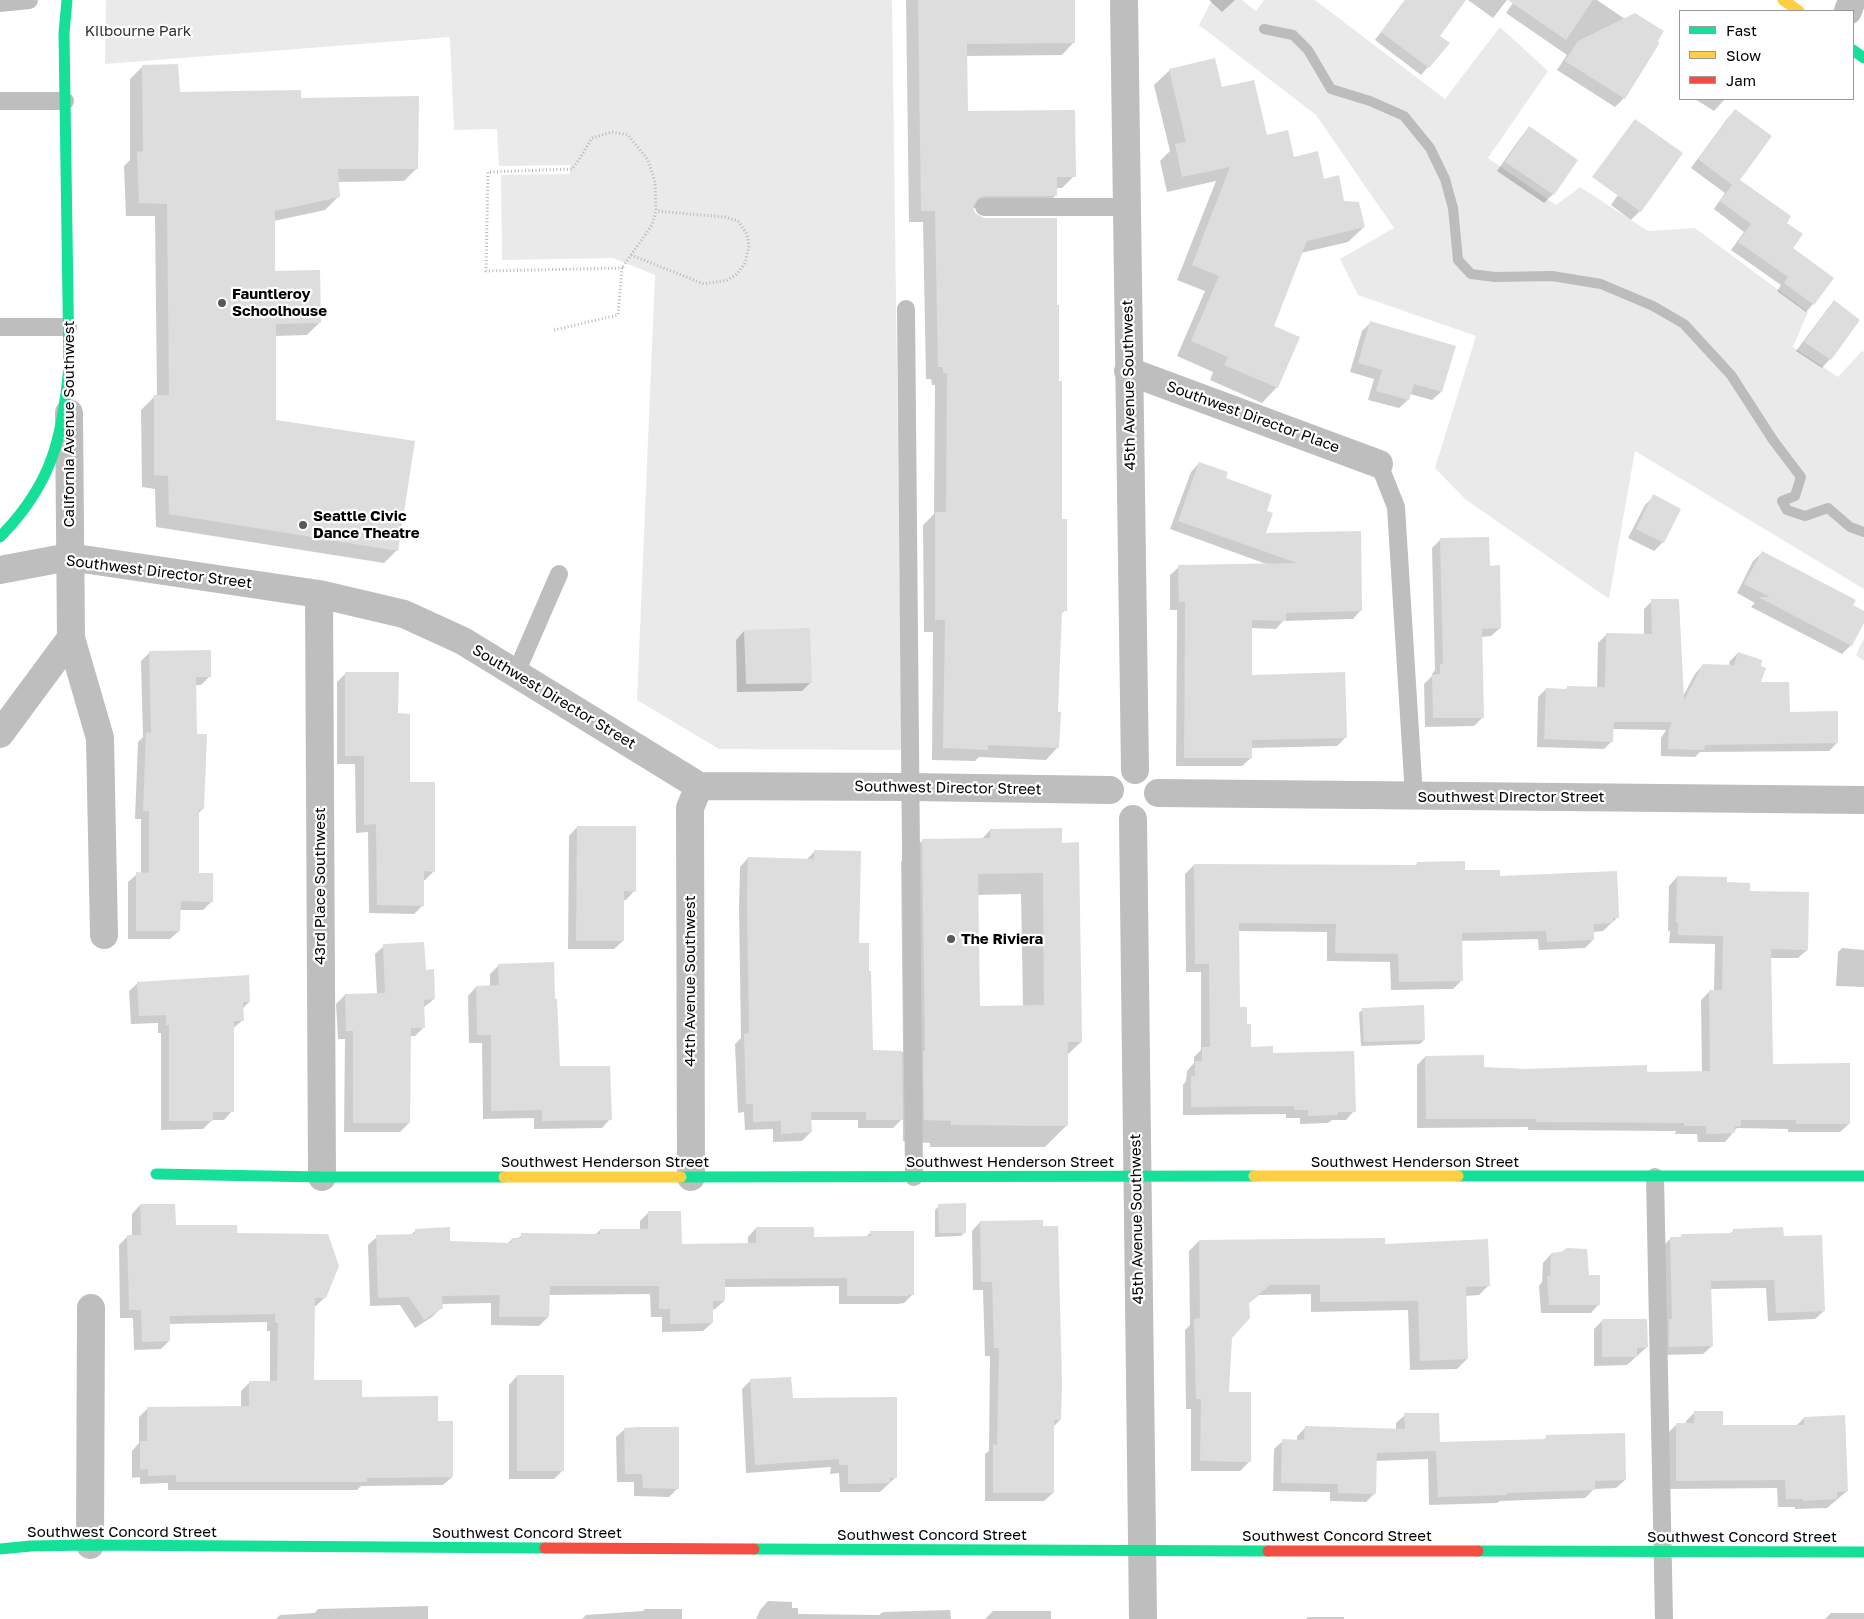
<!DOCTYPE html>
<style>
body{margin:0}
#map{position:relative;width:1864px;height:1619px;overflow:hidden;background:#fff;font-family:"Golos Text",sans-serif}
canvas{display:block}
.legend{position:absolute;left:1679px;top:10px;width:175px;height:90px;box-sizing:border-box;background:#fff;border:1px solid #999;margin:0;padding:6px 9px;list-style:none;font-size:15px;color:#000}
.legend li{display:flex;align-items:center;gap:10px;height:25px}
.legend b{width:25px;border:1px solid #999}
</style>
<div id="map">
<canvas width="1864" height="1619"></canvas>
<ul class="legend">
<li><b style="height:6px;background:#16e098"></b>Fast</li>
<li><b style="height:6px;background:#ffcf43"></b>Slow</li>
<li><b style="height:6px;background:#f24e42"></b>Jam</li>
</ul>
</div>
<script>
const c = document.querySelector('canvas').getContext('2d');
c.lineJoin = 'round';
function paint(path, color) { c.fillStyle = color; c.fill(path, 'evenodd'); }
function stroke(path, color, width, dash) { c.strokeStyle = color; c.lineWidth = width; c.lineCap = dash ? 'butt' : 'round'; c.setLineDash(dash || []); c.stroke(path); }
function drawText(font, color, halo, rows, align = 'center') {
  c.font = font + ' "Golos Text",sans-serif'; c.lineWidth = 4.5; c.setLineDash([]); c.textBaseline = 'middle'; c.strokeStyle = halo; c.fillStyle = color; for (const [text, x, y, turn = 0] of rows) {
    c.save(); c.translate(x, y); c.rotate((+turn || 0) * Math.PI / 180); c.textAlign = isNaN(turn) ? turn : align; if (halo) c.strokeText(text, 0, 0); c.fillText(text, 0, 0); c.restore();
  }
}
paint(new Path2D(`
 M106,0H892L902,750L719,749L637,700L655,275L613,258L502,260L501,175L570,174V165L499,166L497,129L454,130L450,37L105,64Z
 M1212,0H1242L1256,11L1264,0H1315L1445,99L1500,27L1548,71L1488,158L1556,205L1580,187L1648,231L1695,228L1808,312L1793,347L1838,377L1862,351L1864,352V589L1635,451L1609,599L1465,499L1435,468L1476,336L1358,295L1340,259L1394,228L1316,115L1199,25Z
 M1864,638V661L1856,655Z`), '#eaeaea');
paint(new Path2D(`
 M906,0H1074V42L1062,55L966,56L967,112L1074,176L1062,188H1055V196L1043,208H973L1061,521L1065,610L1060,615L1057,713L1058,747L1046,760L979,757L975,761L932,760L933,632H924L923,525L934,514L935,385H932L931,379H926L923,222H909Z
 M1209,0H1235L1222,12Z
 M1405,0H1455L1438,36L1448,44L1421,75L1375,40Z
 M1468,0H1507L1493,18Z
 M1515,0H1597L1657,41L1658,44L1624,98L1615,107L1557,70L1567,55L1506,13Z
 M143,66L178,94L300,99L417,168L404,181L337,182L338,197L325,210L274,221V272L320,322L307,335L274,336L275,421L397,550L384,563L156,527L155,489L142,487L141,410L154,397H157L155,216H126L124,166L130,160V79Z
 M1170,70L1221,89L1266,136L1323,180L1364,227L1348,242L1301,253L1273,326L1277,387L1262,403L1210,380L1213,372L1177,356L1205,291L1177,280L1216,181L1167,192L1160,161L1170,151L1154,85Z
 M1695,99H1725L1714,111Z
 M1735,111L1738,180L1792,248L1813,304L1806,312L1777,291L1781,285L1731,250L1744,232L1714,209L1725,193L1691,168L1727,119Z
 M1529,128L1576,161L1553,194L1544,203L1497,171L1521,137Z
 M1651,147L1681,154L1640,211L1631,220L1611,205Z
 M1834,302L1830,359L1822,368L1796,351L1826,311Z
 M1371,322L1441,392L1432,400L1410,394L1408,400L1399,408L1368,400L1374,379L1350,372L1362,331Z
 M1199,463L1224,479L1265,511L1264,534L1361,610L1353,619L1283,621L1276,629L1251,628V676L1346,737L1337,746L1251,748V758L1242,766H1176L1177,631V610H1170V575L1179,567L1269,565L1170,529L1191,472Z
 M1654,496L1663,542L1654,551L1628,538L1645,505Z
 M1441,539L1488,567L1500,628L1491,636L1481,637L1483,717L1474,726L1425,727L1424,684L1432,676V674L1435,670L1432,548Z
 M1762,553L1864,612V620L1851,645L1842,654L1751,607L1755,603L1737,593L1753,561Z
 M1652,601L1682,698L1695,674L1703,665L1729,666L1730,661L1738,653L1760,684L1788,714L1837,743L1829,751L1700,752L1695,757L1661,756V738L1666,730L1612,729V741L1604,749L1537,747L1538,697L1546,689L1565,690L1568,687L1597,688L1598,643L1606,635H1644V609Z
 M744,631L811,682L802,691L737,692L736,640Z
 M150,652L210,676L201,685H194L195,735L203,808L198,814L197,874L212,901L203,910H179V931L170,939H128V882L137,874H141V819H135L138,742L143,737L141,661Z
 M346,673L397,714L409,783L434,871L425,880H423V905L414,914L369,913L368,832L356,833L355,764H337V682Z
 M577,827L634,891L626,900H623V941L614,949H568L569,836Z
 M990,830H1060L1081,1042L1067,1055V1125L1045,1147H930V1143L903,1141V1118L893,1128H858V1120H810L811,1132L802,1141L773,1142V1129L745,1130L744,1112L738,1113L735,1044L741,1038L739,908L740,867L748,858L806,860L815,851L858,944L872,1051L903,1052L901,862L923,840H981ZM1021,894L1023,1006L979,1007L977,895Z
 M1417,863L1499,878L1618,917L1603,931L1593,932V940L1585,948L1539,950L1538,939L1461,941L1462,980L1453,989L1391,990L1390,962L1327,961V932L1238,931V1008L1246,1026L1250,1048L1272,1054L1354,1111L1346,1120H1332L1328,1123L1300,1124V1118H1286V1114L1183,1115V1085L1186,1081L1187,1071L1194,1063V1057L1201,1050V972H1186L1185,874L1194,865L1415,866Z
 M1677,877L1726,884L1748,892L1807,950L1798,958H1770L1771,1066L1849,1124L1840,1132H1788V1129L1737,1128L1725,1142H1698L1697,1134H1675L1676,1131L1528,1130V1127L1417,1128V1065L1425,1057L1483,1068L1702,1073L1701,1000L1710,991H1714L1715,944L1669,943L1670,931H1668L1669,886Z
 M384,946L434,999L423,1008L424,1027L415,1036H409V1123L400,1132H344L345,1039H338L336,1004L345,995L377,994L375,954Z
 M1842,948L1864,950V987L1836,986L1838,952Z
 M499,965L554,1000L559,1067L610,1119L602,1128L534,1129V1118L483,1119L482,1043H469L468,996L476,987H490V974Z
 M138,983L249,1002L242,1009L243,1020L232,1029V1111L224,1120H212L203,1129L161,1130V1033H158V1023L131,1024L129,991Z
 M1363,1009L1424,1040L1420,1044L1361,1046L1359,1013Z
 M140,1205L174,1226L236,1235L325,1297L316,1306H314L313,1381L437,1422L452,1477L443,1485L361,1486L357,1490H168V1483L140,1484V1477L132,1478V1451L139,1443V1417L147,1409L241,1407V1391L250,1382H270V1331H267V1322L169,1324V1341L161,1349L134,1350L133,1318H120L119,1245L128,1236H132V1214Z
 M939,1206L965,1232L961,1236L935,1237V1210Z
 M648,1213L681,1246L748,1244V1237L756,1228L813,1239L865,1238L871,1232L913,1294L904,1303L898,1304H839V1286L723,1287L724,1301L715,1309L712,1310V1323L703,1331L662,1332V1317H651L650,1294L548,1295V1317L539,1326L491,1325V1303L441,1304V1308L432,1317L415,1328L400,1305L370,1306L368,1245L377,1237L410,1236L416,1230L449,1243L507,1244L512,1239H517L522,1235H595L600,1230H640V1221Z
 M980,1222L1042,1227L1060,1420L1053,1427V1493L1044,1501H985V1454L989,1451L990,1356H985L983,1290H973L972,1231Z
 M1733,1231L1783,1237L1824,1311L1815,1319L1768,1321L1766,1288L1710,1289L1712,1346L1703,1354L1661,1355L1662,1247L1671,1238L1730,1234Z
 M1199,1241L1384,1245L1489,1285L1479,1295L1465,1296L1467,1359L1457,1369L1410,1370L1408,1310L1311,1312V1294L1259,1295L1248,1304L1231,1338L1228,1393L1250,1461L1240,1471H1191V1409H1186L1185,1330L1190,1325L1189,1251Z
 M1551,1254L1588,1277L1599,1304L1591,1313H1541L1539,1286L1542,1282L1543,1263Z
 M1603,1320L1647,1347L1627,1365L1594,1366V1329Z
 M517,1376L563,1470L554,1479H509V1385Z
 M751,1380L792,1399L896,1477L880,1492H840L839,1473L830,1474L831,1467L746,1473L742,1389Z
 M1695,1412L1722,1427L1796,1426L1804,1418L1847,1491L1827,1508L1795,1509V1507H1778L1777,1488L1668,1489V1433L1677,1424H1686V1421Z
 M1405,1415L1439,1444L1543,1440L1547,1437L1625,1480L1616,1488L1594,1489L1585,1498L1500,1501L1497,1503L1429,1505L1428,1459L1375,1461V1493L1366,1502L1330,1501V1492L1273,1491L1274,1449L1283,1441H1297V1436L1306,1427L1396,1430V1423Z
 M625,1429L678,1488L669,1497L634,1496V1482H617L616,1437Z
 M768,1601L792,1602V1608H798V1614L879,1615L883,1612L950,1610L951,1619H756L760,1610Z
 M428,1606V1619H276L280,1615L315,1613L318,1609Z
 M645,1609H682V1619H582L586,1615L643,1611Z
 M993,1611H1051V1619H985Z
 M1831,1613H1864V1619H1825Z
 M1308,1617H1344V1619H1306Z`), '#0003');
stroke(new Path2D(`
 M1264,29L1293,35L1308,50L1331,89L1370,101L1404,116L1430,148L1445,179L1453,208L1458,260L1471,274L1495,277L1552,276L1601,284L1653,306L1684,324L1731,375L1773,440L1801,477L1795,496L1782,501L1787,510L1805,516L1828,508L1850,527L1864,532`), '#bcbcbc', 10);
paint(new Path2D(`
 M918,0H1075V43L967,44L968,111L1075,110L1076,177H1057V196H984L978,198L973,207L975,213L984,218H1057V305H1059V381H1062V519H1067V611H1062L1058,712H1061L1059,748L988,745V750L943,748L945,620H935V512H946L947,373H943V367H938L935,211H921Z
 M1405,0H1466L1440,36L1450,43L1429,68L1381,32Z
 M1508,0H1593L1566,40Z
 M1635,13L1664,31L1658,41L1659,44L1625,99L1565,61L1578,41Z
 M1215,58L1222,87L1254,80L1267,135L1288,130L1294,157L1318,151L1324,179L1339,175L1344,201L1359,202L1365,227L1307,241L1274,326L1300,337L1278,388L1224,365L1228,357L1191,341L1219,276L1192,265L1230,167L1182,177L1175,144L1186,142L1169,69Z
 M178,64L180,92L301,90V98L419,96L418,169H338L340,197L275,211V271L320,270L321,323L276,324V420L415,441L398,551L169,514L168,476L154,475V395H169L167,204L139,203L137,152L143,151L142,65Z
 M1735,109L1772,136L1740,180L1791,216L1787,223L1803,234L1793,248L1834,278L1814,305L1784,283L1788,277L1738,242L1751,224L1720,201L1732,185L1698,159Z
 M1635,119L1683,153L1641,212L1592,177Z
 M1529,126L1578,160L1554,195L1505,162Z
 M1834,300L1860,320L1831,360L1804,342Z
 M1370,321L1456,346L1442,392L1414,384L1409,400L1376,391L1382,370L1358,363Z
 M1199,462L1228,472L1226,478L1272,495L1267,511L1273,513L1266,533L1361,531L1362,611L1286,613V621L1252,620V675L1345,672L1347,738L1252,740V758H1184L1185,622V602H1179L1178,565L1297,563L1178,521Z
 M1653,494L1681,509L1664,543L1636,529Z
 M1489,537L1490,566L1500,565L1501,628L1482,629L1484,718H1433L1432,675L1440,674V664H1443L1440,538Z
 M1762,551L1856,600L1853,605L1864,611V623L1852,646L1758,597H1770L1744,584Z
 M1651,599H1679L1684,700L1703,664L1734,665L1738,652L1762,660L1761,666L1766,668L1761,682H1789L1790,712L1838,711V743L1705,745L1704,750L1668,749L1669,729L1672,722H1614L1613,742L1544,739L1546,688L1567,689V686L1605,687L1606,633L1652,634Z
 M810,628L812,683L746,684L744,630Z
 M211,650V677H196L197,734H207L204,809H199V873H213V902L181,901L180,931H136V872L149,873V811H143L146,732L151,733L149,651Z
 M345,672H399L398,713L410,714V782H435V872L424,871V906L377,905L376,824L364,825V756H345Z
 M577,826H636V892L624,891V941H576Z
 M1062,828V843L1079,842L1082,1042H1068V1126L951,1125V1121L924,1120L923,1051H925L922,839L990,838V829ZM1043,873L1044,1005L980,1006L978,874Z
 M814,850L861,851L859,943H869V971H871L873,1050L902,1051L903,1120H866V1112H811L812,1132L781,1134V1121L753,1122V1104H746L744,1034L749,1033L747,898L748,857L814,859Z
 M1465,861V870H1500V876L1617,871L1619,918H1613V923L1594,924V940L1547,942L1546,931L1462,933L1463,981L1399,982L1398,954L1335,953L1336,924L1239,923L1240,1007H1247V1024H1251V1047L1273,1046V1053L1354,1051L1356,1112H1338V1115L1308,1116V1110H1294V1106L1191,1107V1075L1195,1076V1061H1202V1047H1210L1209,964H1195L1194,864L1417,865V862Z
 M1677,876L1727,877V882L1750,883V891L1809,892L1808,950L1771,949L1773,1064L1850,1063V1124H1796V1120H1741V1126H1735V1133L1706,1134V1126H1684V1123L1536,1122V1119H1426L1425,1056L1484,1055V1067L1523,1069L1647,1065V1072L1710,1071L1709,990H1722L1723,936L1678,935V923L1676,922Z
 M424,942L426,970L434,969L435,999L424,1000L425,1028H411L410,1123H353V1031H346L345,994L385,993L383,944Z
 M554,962L555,999H557L560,1066H610L612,1120L542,1121V1110L491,1111V1035H477L476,986L499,985L498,964Z
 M249,975L250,1002H243L244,1021H234V1112H213V1121H169V1025H166V1015L139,1016L137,982Z
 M1424,1005L1425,1040L1364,1042L1362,1008Z
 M966,1203V1233H939L938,1204Z
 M140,1204H175L176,1225H237V1233L328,1234L339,1266L326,1298H315L314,1380H362V1397L438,1396V1421H453V1477L367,1478V1482H176V1475L148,1476V1469L140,1470V1441H147V1407L249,1406V1381H277L278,1323H275V1314L170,1316V1341L142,1342L141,1310H129L127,1235H141Z
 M648,1211H681L682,1244L756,1243V1227H814V1237L871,1236L870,1231H914V1295H908V1296H847V1278L725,1279V1301H713V1323L670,1324V1309H659V1286H550L549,1317H499L500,1295L442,1296L443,1308L424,1320L409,1297L378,1298L376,1235L415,1234V1229L450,1227V1241L511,1243L512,1238H521V1233L600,1234V1229H648Z
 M1043,1220V1226H1058L1062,1384L1061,1420H1054V1493H993V1444L997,1445L999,1348H994L992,1282H981L980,1221Z
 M1783,1227L1784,1236L1822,1235L1825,1311L1776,1313L1774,1280L1711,1281L1713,1346L1669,1347V1319H1672L1670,1237H1680L1682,1234L1733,1233V1229Z
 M1385,1238V1244L1488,1239L1490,1286L1466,1287L1468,1359L1420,1361L1418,1301L1320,1302V1285H1270L1249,1303L1250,1318L1232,1338L1229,1392H1251V1462L1200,1461L1201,1399H1196L1194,1319L1200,1318L1199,1240Z
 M1567,1248L1587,1249L1589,1275H1600V1305H1549L1547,1276H1550L1551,1253L1561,1252Z
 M1602,1319H1647L1648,1347L1637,1348V1357H1602Z
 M517,1375H564V1471H517Z
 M791,1377L793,1398L897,1397V1478H890V1483L848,1484V1465H839V1459L755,1465L750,1379Z
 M1694,1411H1723V1425H1804V1417L1845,1415L1848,1491L1837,1492V1499L1803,1501V1499H1786L1785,1480L1676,1481V1423H1694Z
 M1404,1413H1439L1440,1442L1546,1439V1435L1625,1433L1626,1480L1595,1481V1490L1507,1493V1495L1438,1497L1436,1451L1377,1453L1376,1494L1338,1493V1484L1281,1483L1282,1439L1304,1440L1305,1426L1405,1429Z
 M638,1427H679V1489L643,1488L642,1474H625L624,1428Z`), '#ddd');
stroke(new Path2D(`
 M631,255L704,284L727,280L737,274L745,263L749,246L747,234L738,221L725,217L656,211
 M554,330L618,315L622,268L486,271L488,172L572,169L578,161L592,138L612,132L628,135L648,160L655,182L656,211L652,225L622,268`), '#b8b8b8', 3, [1, 2.5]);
stroke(new Path2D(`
 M0,3L29,0
 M0,101H65
 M984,207H1126
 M906,309L914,1177
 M0,327H68
 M1379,464L1396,507L1414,796
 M516,673L559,574
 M1655,1177L1664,1619`), '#bebebe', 18);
stroke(new Path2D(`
 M1124,0L1135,770
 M1848,11L1852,0
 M1128,371L1379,464
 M69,413L71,638L100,738L104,935
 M0,570L69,557L319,594L404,614L463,641L699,786L910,787L1110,790
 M319,594L322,1177
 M0,734L71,638
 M1158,793L1864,800
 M1133,819L1143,1619
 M691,1177L690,808L699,786
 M90,1545L91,1308`), '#bebebe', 28);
stroke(new Path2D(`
 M1853,50L1864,58
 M0,537C52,484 62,439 69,367L64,33L67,0
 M156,1174L322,1177H504
 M1458,1176H1864
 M681,1177L1254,1176
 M0,1549L31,1546L90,1545L545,1548
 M754,1549L1268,1551
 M1478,1551L1864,1552`), '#16e098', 11);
stroke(new Path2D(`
 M1783,0L1799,11
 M1254,1176H1458
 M504,1177H681`), '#ffcf43', 11);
stroke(new Path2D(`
 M545,1548L754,1549
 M1268,1551H1478`), '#f24e42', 11);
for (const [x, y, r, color] of [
 [222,303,5,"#595959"],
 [303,525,5,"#595959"],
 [951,939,5,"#595959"]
]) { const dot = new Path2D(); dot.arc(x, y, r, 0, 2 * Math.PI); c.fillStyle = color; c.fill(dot); stroke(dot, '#fff', 2); }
drawText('15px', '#303030', '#fff', [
 ["Kilbourne Park",138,31]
]);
drawText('bold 15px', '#000', '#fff', [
 ["Fauntleroy",232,294],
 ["Schoolhouse",232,311],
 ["Seattle Civic",313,516],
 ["Dance Theatre",313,533],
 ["The Riviera",961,939]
], 'left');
drawText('15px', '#000', '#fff', [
 ["45th Avenue Southwest",1129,385,-91],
 ["Southwest Director Place",1253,417,20],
 ["California Avenue Southwest",69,424,-90],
 ["Southwest Director Street",159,572,7],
 ["Southwest Director Street",554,697,31],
 ["Southwest Director Street",948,788,1],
 ["Southwest Director Street",1511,797],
 ["43rd Place Southwest",320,886,-90],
 ["44th Avenue Southwest",690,981,-90],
 ["Southwest Henderson Street",605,1162],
 ["Southwest Henderson Street",1010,1162],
 ["Southwest Henderson Street",1415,1162],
 ["45th Avenue Southwest",1137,1219,-91],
 ["Southwest Concord Street",122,1532],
 ["Southwest Concord Street",527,1533],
 ["Southwest Concord Street",932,1535],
 ["Southwest Concord Street",1337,1536],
 ["Southwest Concord Street",1742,1537]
]);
</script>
